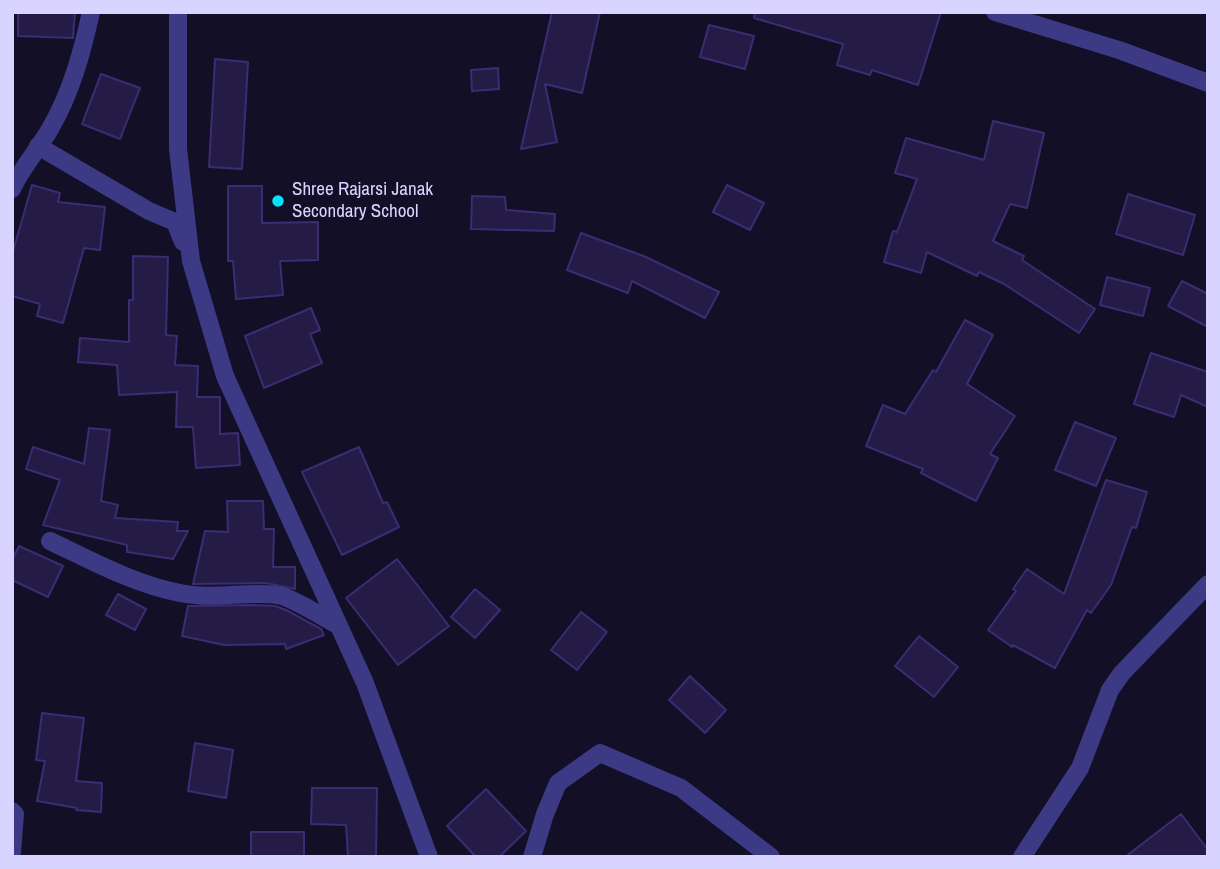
<!DOCTYPE html>
<style>
body{margin:0}
#map{position:relative;width:1220px;height:869px;overflow:hidden;background:#130f26;font-family:"Archivo Narrow",sans-serif}
canvas{display:block}
.frame{position:absolute;inset:0;border:14px solid #d9d4ff;pointer-events:none}
</style>
<div id="map">
<canvas width="1220" height="869"></canvas>
<div class="frame"></div>
</div>
<script>
const c = document.querySelector('canvas').getContext('2d');
c.lineJoin = 'round';
function paint(path, color) { c.fillStyle = color; c.fill(path, 'evenodd'); }
function stroke(path, color, width, dash) { c.strokeStyle = color; c.lineWidth = width; c.lineCap = dash ? 'butt' : 'round'; c.setLineDash(dash || []); c.stroke(path); }
function drawText(font, color, halo, rows, align = 'center') {
  c.font = font + ' "Archivo Narrow",sans-serif'; c.lineWidth = 7; c.setLineDash([]); c.textBaseline = 'middle'; c.strokeStyle = halo; c.fillStyle = color; for (const [text, x, y, turn = 0] of rows) {
    c.save(); c.translate(x, y); c.rotate((+turn || 0) * Math.PI / 180); c.textAlign = isNaN(turn) ? turn : align; if (halo) c.strokeText(text, 0, 0); c.fillText(text, 0, 0); c.restore();
  }
}
const building = new Path2D(`
 M18,12H75L73,38L18,36Z
 M552,12H600L582,93L545,84L557,142L521,149Z
 M755,12H941L918,85L872,70L870,75L837,65L843,44L754,18Z
 M709,25L754,36L745,69L700,57Z
 M215,59L248,62L242,169L209,167Z
 M498,68L499,89L472,91L471,70Z
 M101,74L140,88L120,139L82,124Z
 M993,121L1044,133L1027,208L1010,204L993,241L1024,256L1022,260L1095,309L1079,333L1004,284L979,272L977,276L927,252L921,273L884,262L893,231L897,232L917,179L895,173L906,138L984,160Z
 M32,185L60,193L58,202L105,207L100,250L84,248L63,323L37,316L40,304L12,296V255Z
 M727,185L764,203L750,230L713,212Z
 M228,186H262V223L318,222V260L280,261L283,295L236,299L233,261H228Z
 M1128,194L1195,215L1183,255L1116,234Z
 M472,196L505,197L506,210L555,214L554,231L471,229Z
 M581,233L646,257L719,292L705,318L632,281L628,293L567,270Z
 M133,256L168,257L166,335L177,336L175,365L198,366L197,397H220V434L238,433L240,465L196,468L193,427H176L177,392L119,395L117,365L78,362L80,338L129,342V300H133Z
 M1107,277L1150,288L1143,316L1100,305Z
 M1182,281L1208,294V327L1168,306Z
 M311,308L320,330L310,334L322,363L264,388L245,336Z
 M965,320L993,335L967,384L1015,416L990,454L998,458L976,501L921,473L923,469L866,446L883,405L905,414L933,370L936,372Z
 M1151,353L1208,372V407L1181,395L1174,417L1134,404Z
 M1075,422L1116,438L1096,486L1055,470Z
 M89,428L110,430L101,501L118,505L115,518L178,522L177,531H188L173,559L127,552V545L43,525L60,480L26,469L33,447L84,464Z
 M359,447L383,503L387,502L399,527L342,555L302,472Z
 M1106,480L1147,492L1136,528L1132,527L1111,585L1091,613L1087,610L1055,668L1013,645L1012,647L988,630L1016,591L1013,589L1027,569L1064,594Z
 M227,501H263L264,529H274L273,567H295V589L266,583L193,584L205,531L228,532Z
 M19,546L63,566L48,597L12,580V560Z
 M397,559L449,626L398,665L346,598Z
 M475,589L500,610L475,638L451,617Z
 M118,594L146,609L135,630L106,615Z
 M253,605L275,606L286,610L321,629L324,635L286,649L285,644L224,645L182,636L188,606Z
 M581,612L607,632L577,670L551,650Z
 M919,636L958,667L934,697L895,666Z
 M690,676L726,710L705,733L669,700Z
 M42,713L84,718L76,781L102,783L101,812L76,810L77,808L37,801L45,761L36,760Z
 M195,743L233,750L226,798L188,791Z
 M312,788H377L376,857H348L346,825L311,824Z
 M486,789L526,831L499,857H476L447,826Z
 M1181,814L1208,850V857H1125Z
 M251,832H304V857H251Z`);
paint(building, '#241b47');
stroke(building, '#3b2d73', 2);
stroke(new Path2D(`
 M178,12V149L191,261L225,376L365,683L429,857
 M995,12L1119,50L1208,83
 M38,146L149,211L175,222L183,242
 M12,189C22,167 38,150 50,129C71,93 82,53 91,12
 M50,541C92,561 134,584 180,593C213,600 245,591 277,595C290,596 326,619 339,626
 M12,811L15,814L12,852
 M532,857L545,814L558,783L600,753L681,788L771,857
 M1022,857L1080,768L1110,690L1122,673L1208,584`), '#3d3a85', 18);
for (const [x, y, r, color] of [
 [278,201,7,"#00e5ff"]
]) { const dot = new Path2D(); dot.arc(x, y, r, 0, 2 * Math.PI); c.fillStyle = color; c.fill(dot); stroke(dot, '#130f26', 2.5); }
drawText('19px', '#d9d4ff', '#130f26', [
 ["Shree Rajarsi Janak",292,190],
 ["Secondary School",292,212]
], 'left');
</script>
